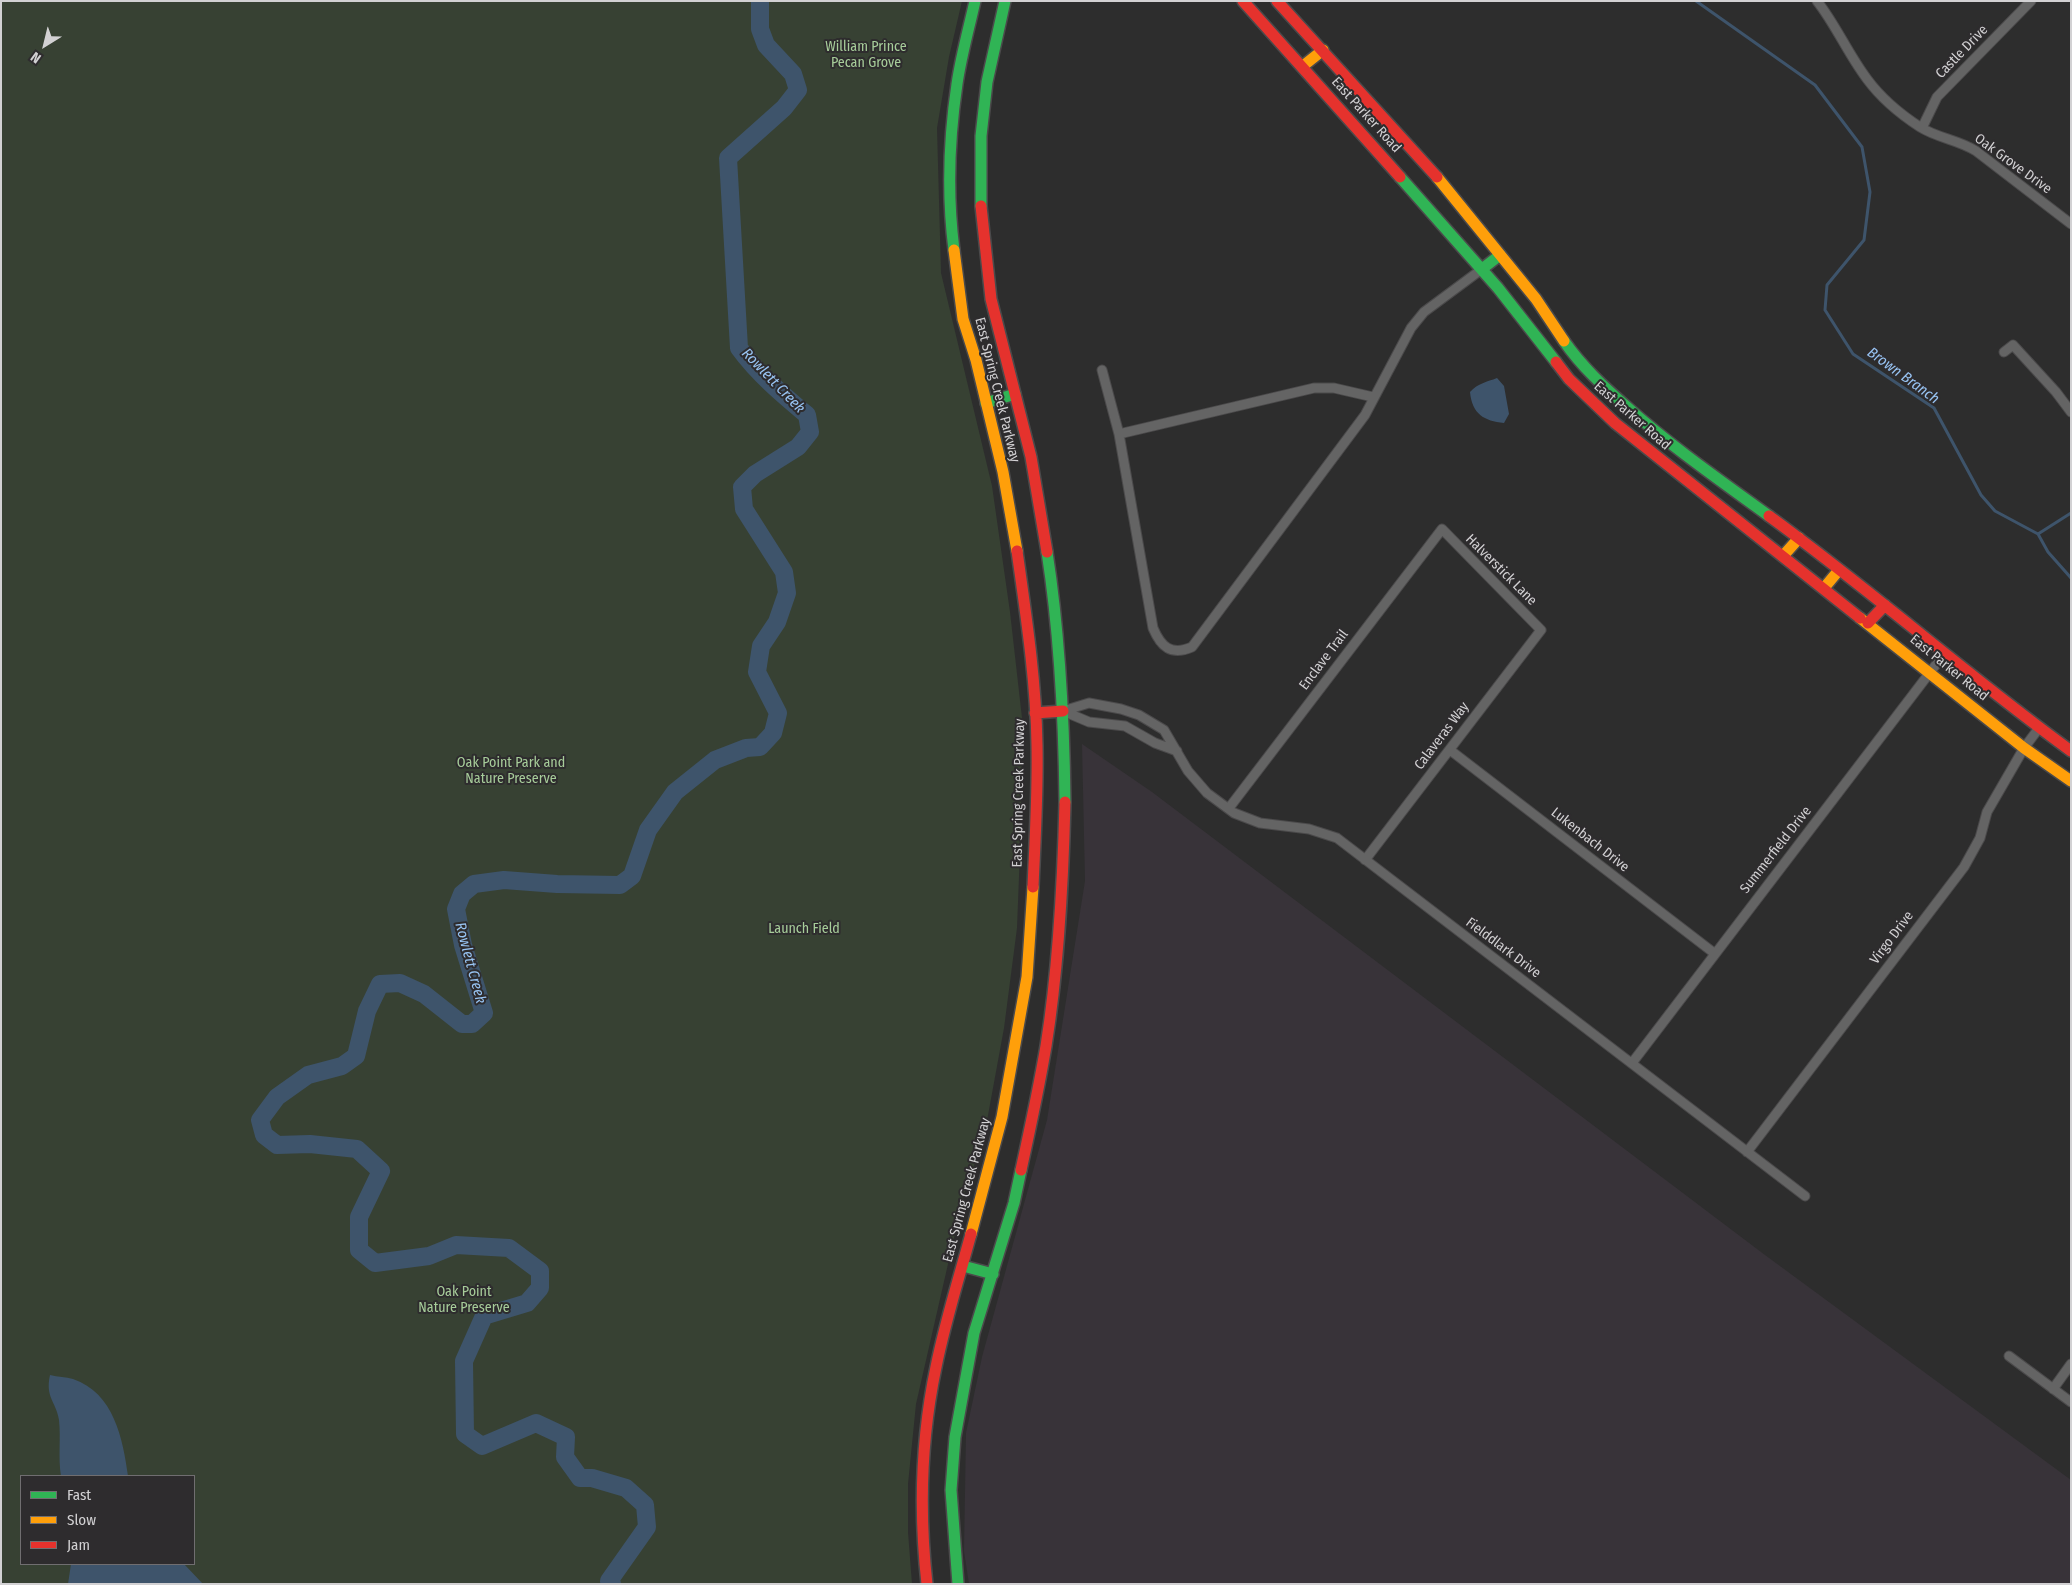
<!DOCTYPE html>
<style>
body{margin:0}
#map{position:relative;width:2072px;height:1585px;overflow:hidden;background:#2d2d2d;font-family:"Fira Sans Condensed",sans-serif}
canvas{display:block}
.frame{position:absolute;inset:0;border:2px solid #d2d1d3;pointer-events:none}
.legend{position:absolute;left:20px;top:1475px;width:175px;height:90px;box-sizing:border-box;background:#2e2c2e;border:1px solid #706e70;margin:0;padding:6px 9px;list-style:none;font-size:15px;color:#d2d1d3}
.legend li{display:flex;align-items:center;gap:10px;height:25px}
.legend b{width:25px;border:1px solid #706e70}
.north{position:absolute;left:20px;top:20px;width:50px;height:50px;-webkit-text-stroke:4px #2e2c2e;paint-order:stroke;rotate:216deg;font-size:14px;font-weight:700;line-height:20px;text-align:center;color:#d2d1d3}
.north::after{content:'';display:block;margin:auto;width:18px;height:22px;background:#d2d1d3;clip-path:polygon(50% 0,100% 100%,50% 72%,0 100%)}
</style>
<div id="map">
<canvas width="2072" height="1585"></canvas>
<div class="frame"></div>
<ul class="legend">
<li><b style="height:6px;background:#30b455"></b>Fast</li>
<li><b style="height:6px;background:#ff9f0a"></b>Slow</li>
<li><b style="height:6px;background:#e5322d"></b>Jam</li>
</ul>
<div class="north">N</div>
</div>
<script>
const c = document.querySelector('canvas').getContext('2d');
c.lineJoin = 'round';
function paint(path, color) { c.fillStyle = color; c.fill(path, 'evenodd'); }
function stroke(path, color, width, dash) { c.strokeStyle = color; c.lineWidth = width; c.lineCap = dash ? 'butt' : 'round'; c.setLineDash(dash || []); c.stroke(path); }
function drawText(font, color, halo, rows, align = 'center') {
  c.font = font + ' "Fira Sans Condensed",sans-serif'; c.lineWidth = 4; c.setLineDash([]); c.textBaseline = 'middle'; c.strokeStyle = halo; c.fillStyle = color; for (const [text, x, y, turn = 0] of rows) {
    c.save(); c.translate(x, y); c.rotate((+turn || 0) * Math.PI / 180); c.textAlign = isNaN(turn) ? turn : align; if (halo) c.strokeText(text, 0, 0); c.fillText(text, 0, 0); c.restore();
  }
}
paint(new Path2D(`
 M1082,744L1152,792L1765,1255L2071,1480V1584H969L964,1551L966,1433L982,1357L1047,1120L1085,881Z`), '#383339');
paint(new Path2D(`
 M1,1H962L949,57L937,128L941,273L992,486L1010,612L1022,718L1021,825L1017,928L1004,1028L984,1137L964,1194L916,1404L908,1484V1532L912,1584H1ZM21,1476H194V1564H21Z`), '#374133');
paint(new Path2D(`
 M1497,378L1504,386L1509,414L1504,423C1484,421 1472,414 1470,392C1478,383 1487,382 1497,378Z
 M50,1375C58,1377 66,1377 73,1379C114,1393 123,1439 128,1476H61C58,1458 61,1438 59,1420C56,1401 45,1398 50,1375Z
 M71,1564H184L203,1584H68Z`), '#3e546b');
stroke(new Path2D(`
 M1696,1L1815,85L1862,147L1870,192L1864,240L1827,285L1825,310L1853,354L1934,408L1981,495L1995,511L2038,534L2048,552L2071,578
 M2038,534L2071,513`), '#3e546b', 3);
stroke(new Path2D(`
 M612,1584L609,1581L647,1527L645,1505L626,1488L592,1478H580L565,1457L566,1437L536,1423L482,1446L465,1434L464,1361L484,1316L527,1303L540,1288V1271L509,1248L456,1245L429,1256L375,1263L359,1250V1217L381,1171L357,1149L310,1144L277,1145L264,1135L260,1120L277,1097L308,1075L342,1066L356,1056L367,1011L380,984L400,983L424,994L462,1024H472L484,1013L463,945L456,909L462,894L474,884L504,880L557,884L620,885L632,876L648,830L675,792L715,760L746,748L760,747L773,733L778,713L757,672L761,646L777,622L787,593L784,572L744,509L742,487L755,474L798,447L810,432L807,415C783,395 758,374 739,348L728,158L784,108L798,90L793,74L766,45L760,29V1`), '#3e546b', 18);
const street = new Path2D(`
 M1817,1C1836,25 1848,54 1867,79C1881,98 1900,114 1920,127C1937,138 1959,140 1976,151L2071,224
 M1922,128L1937,97L2031,1
 M2004,352L2013,345L2056,392L2071,412
 M1102,370L1119,434L1153,628C1161,647 1171,656 1192,647L1365,415L1411,328L1424,312L1482,269
 M1119,434L1314,388H1334L1373,397
 M1063,711L1089,703L1121,709L1139,715L1164,730L1188,771L1207,793L1234,813L1260,823L1309,829L1337,838L1805,1196
 M1063,711L1089,722L1125,726L1155,743L1177,751
 M1450,750L1714,953
 M1229,808L1442,529L1541,630L1365,860
 M1632,1063L1944,654
 M1747,1152L1964,867L1980,838L1987,812L2024,748L2039,728
 M2009,1356L2071,1402
 M2053,1389L2071,1364`);
const fast = new Path2D(`
 M1400,177L1498,288L1556,362
 M981,206V136L987,82L1005,1
 M954,250C947,195 949,138 957,84C961,56 969,28 975,1
 M1482,269L1500,255
 M1564,341C1582,367 1604,387 1627,407C1672,447 1721,481 1769,516
 M986,403L1015,394
 M1047,552C1060,635 1064,718 1065,802
 M963,1266L993,1274
 M958,1584L951,1490L955,1437L974,1333L1014,1203L1021,1170`);
const slow = new Path2D(`
 M1303,66L1323,50
 M1437,177L1536,299L1564,341
 M954,250L963,319L976,360L1003,472L1017,551
 M1783,556L1799,538
 M1824,588L1839,570
 M1860,618L2024,748L2071,781
 M971,1234L1002,1117L1027,977L1033,887`);
const jam = new Path2D(`
 M1243,1L1400,177
 M1277,1L1437,177
 M981,206L991,299L1031,457L1047,552
 M1556,362L1569,379L1615,423L1860,618
 M1769,516C1872,591 1968,676 2071,751
 M1017,551C1026,615 1036,680 1037,745C1038,793 1035,840 1033,887
 M1868,623L1885,605
 M1035,713L1063,711
 M1021,1170C1030,1129 1039,1087 1046,1046C1059,965 1063,883 1065,802
 M927,1584C919,1512 921,1438 936,1367C945,1322 959,1278 971,1234`);
stroke(street, '#4b4a4b', 11);
stroke(fast, '#4b4a4b', 14);
stroke(slow, '#4b4a4b', 14);
stroke(jam, '#4b4a4b', 14);
stroke(street, '#646464', 9);
stroke(fast, '#30b455', 11);
stroke(slow, '#ff9f0a', 11);
stroke(jam, '#e5322d', 11);
drawText('14px', '#a7cd9a', '#2e2c2e', [
 ["William Prince",866,47],
 ["Pecan Grove",866,63],
 ["Oak Point Park and",511,763],
 ["Nature Preserve",511,779],
 ["Launch Field",804,929],
 ["Oak Point",464,1292],
 ["Nature Preserve",464,1308]
]);
drawText('14px', '#d2d1d3', '#2e2c2e', [
 ["Castle Drive",1962,52,-46],
 ["East Parker Road",1366,115,48],
 ["Oak Grove Drive",2013,164,36],
 ["East Spring Creek Parkway",997,390,76],
 ["East Parker Road",1632,416,41],
 ["Halverstick Lane",1501,570,45],
 ["Enclave Trail",1324,660,-53],
 ["East Parker Road",1949,668,39],
 ["Calaveras Way",1442,736,-53],
 ["East Spring Creek Parkway",1019,793,-89],
 ["Lukenbach Drive",1590,840,38],
 ["Summerfield Drive",1776,850,-52],
 ["Virgo Drive",1892,938,-53],
 ["Fielddlark Drive",1503,948,37],
 ["East Spring Creek Parkway",967,1190,-75]
]);
drawText('italic 15px', '#98c4f3', '#2e2c2e', [
 ["Brown Branch",1903,376,36],
 ["Rowlett Creek",773,381,46],
 ["Rowlett Creek",470,963,75]
]);
</script>
